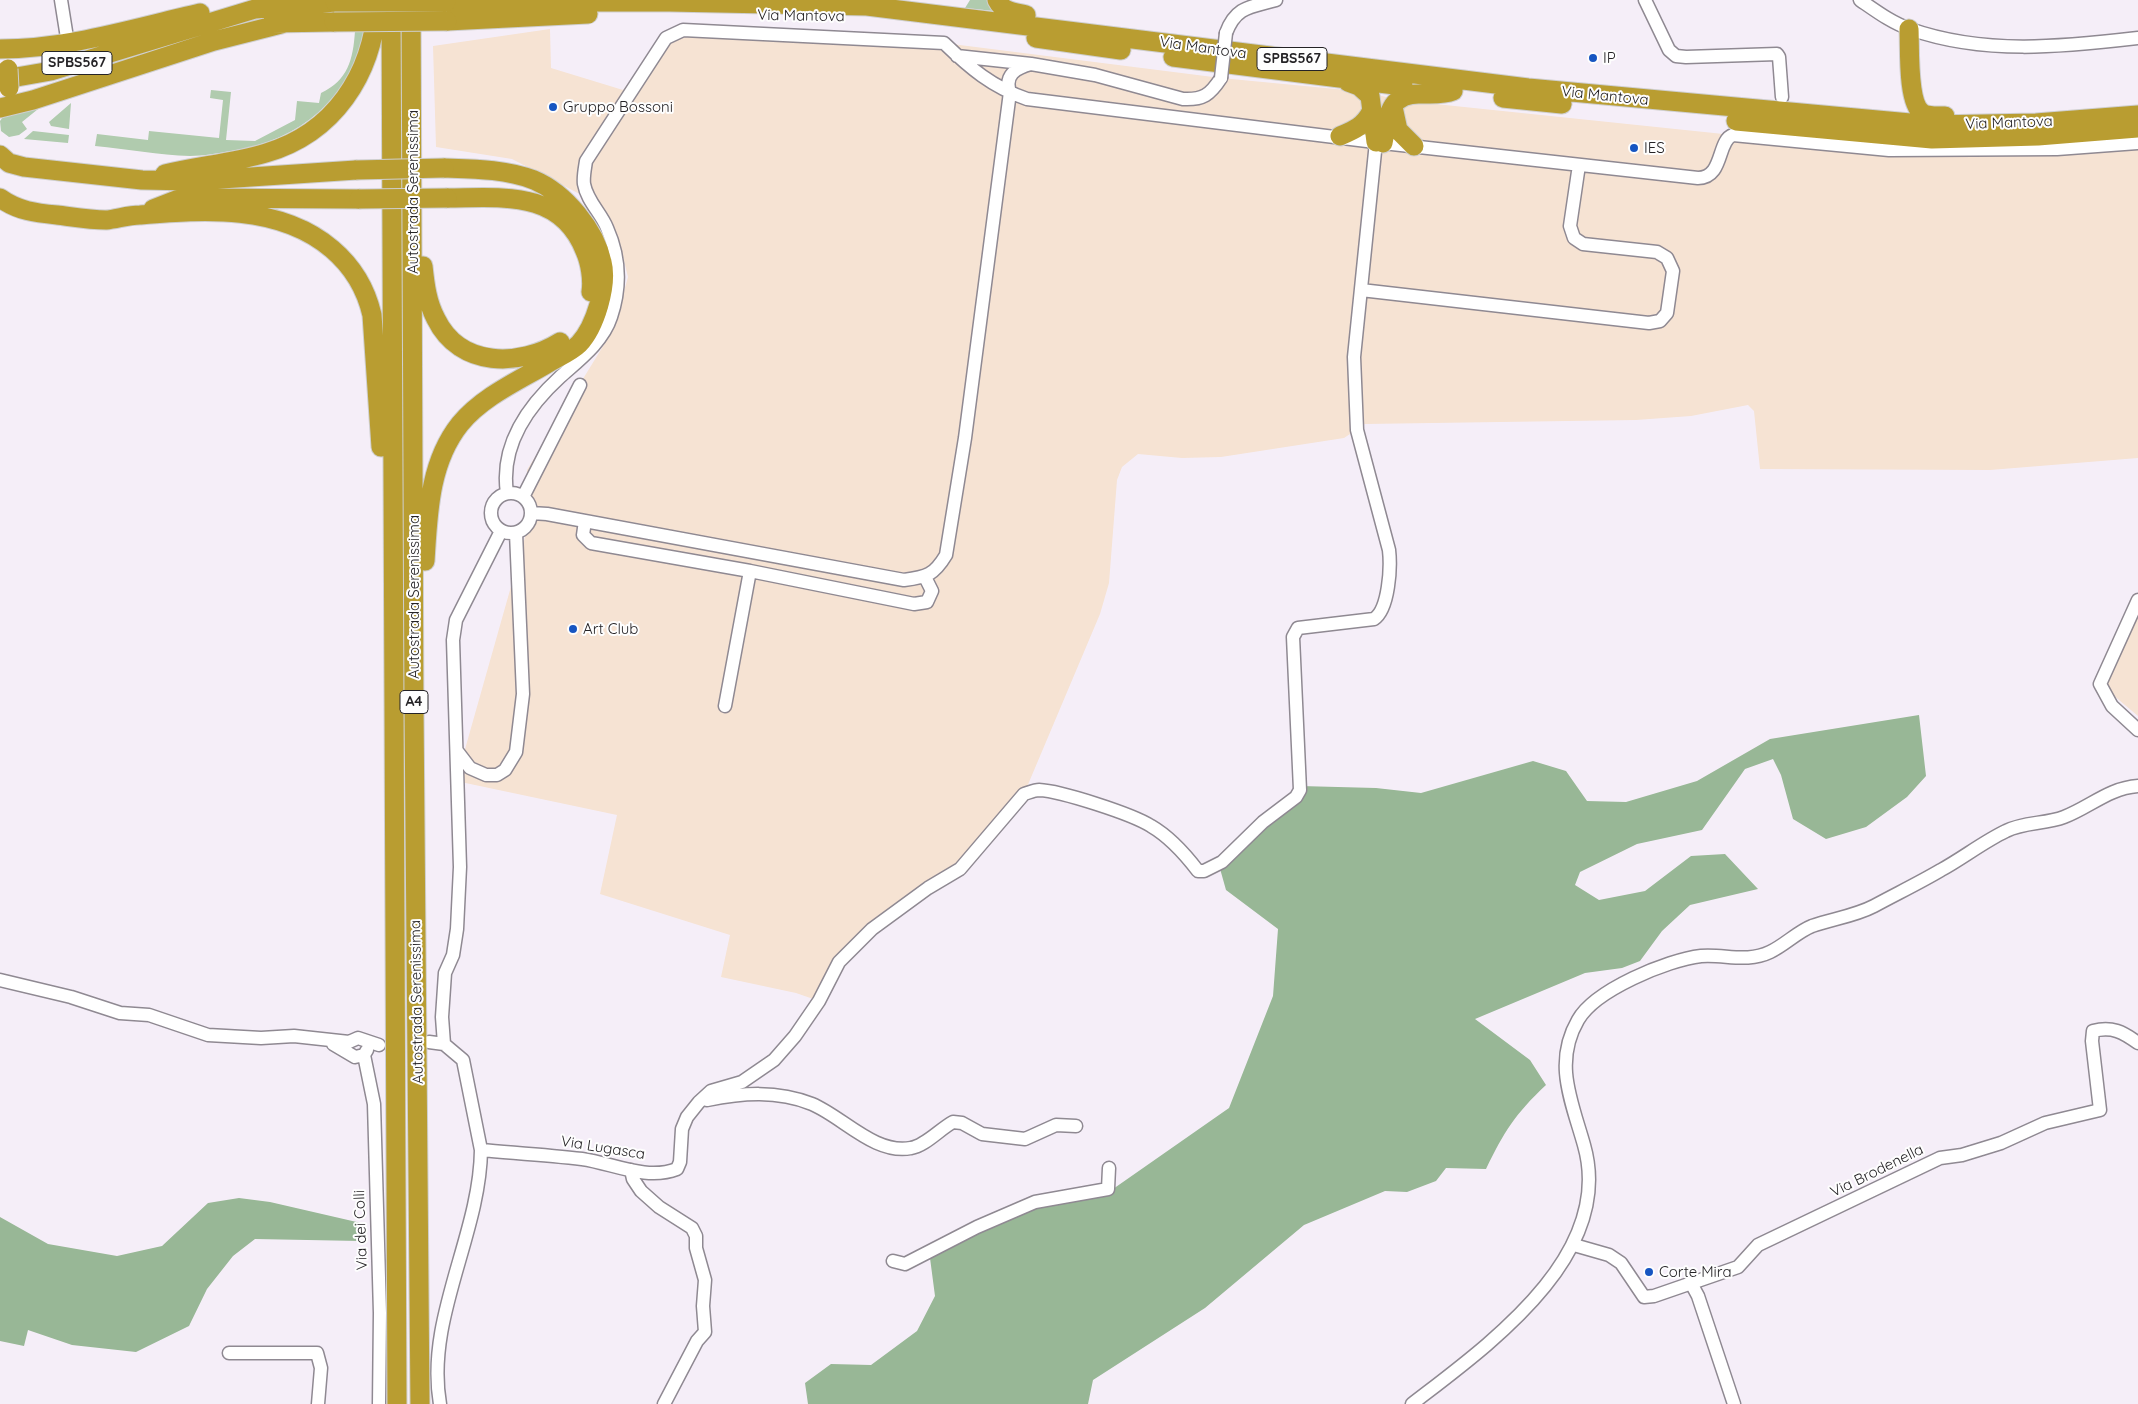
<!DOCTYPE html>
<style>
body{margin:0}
canvas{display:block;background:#f5eef8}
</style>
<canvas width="2138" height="1404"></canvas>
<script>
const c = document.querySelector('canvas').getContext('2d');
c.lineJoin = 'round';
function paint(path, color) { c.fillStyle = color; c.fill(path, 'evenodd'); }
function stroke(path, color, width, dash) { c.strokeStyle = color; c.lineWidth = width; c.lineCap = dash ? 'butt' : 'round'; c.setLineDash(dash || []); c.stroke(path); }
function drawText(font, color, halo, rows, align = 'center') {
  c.font = font + ' Quicksand,sans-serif'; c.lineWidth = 4; c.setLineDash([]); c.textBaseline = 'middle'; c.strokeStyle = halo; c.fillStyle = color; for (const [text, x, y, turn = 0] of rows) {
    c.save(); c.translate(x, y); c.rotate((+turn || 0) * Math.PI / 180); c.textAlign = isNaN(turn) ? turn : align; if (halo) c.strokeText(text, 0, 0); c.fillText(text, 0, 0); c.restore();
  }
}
paint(new Path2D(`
 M550,29L551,68L623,90L666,38L683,30L944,43L1221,78L1367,92L1397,100L1733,135L2138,143V458L1990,470L1760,469L1754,411L1748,405L1691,416L1636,420L1365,424L1344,438L1221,457L1182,458L1138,454L1122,467L1117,480L1109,583L1100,614L1024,794L960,869L854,946L819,1001L796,993L721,977L730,935L600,894L617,815L456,781L525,537L527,470L613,330L628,277L618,237L601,205L512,159L436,147L433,46Z
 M2138,600V716L2100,684Z`), '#f6e3d3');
paint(new Path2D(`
 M970,0H990L994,11L965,8Z
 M355,31H368C345,100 304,139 231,151C218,153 204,156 190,156C159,155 127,149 95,146L97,134L148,140L149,131L219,138L223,100L210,98L211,90L231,92L226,140L255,141L295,120L297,101L319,103L321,93C348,80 353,60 355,31Z
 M53,97L22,122L27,129L19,135L9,137L1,131L0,121L3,117Z
 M71,103L69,129L51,126L49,122Z
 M33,131L69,135L68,143L24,139Z`), '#b0cbae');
paint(new Path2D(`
 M1919,715L1926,776L1907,797L1866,827L1826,839L1793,819L1781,775L1773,759L1745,769L1702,830L1637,844L1580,872L1575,885L1599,900L1645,891L1691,856L1725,854L1758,889L1690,905L1662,931L1640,961L1622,968L1585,973L1475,1019L1530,1060L1546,1085C1515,1114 1504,1132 1486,1169L1446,1168L1436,1181L1407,1192L1385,1191L1304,1225L1205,1308L1093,1380L1088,1404H808L805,1383L831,1364L871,1365L917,1331L935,1296L930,1258L1030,1205L1113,1189L1229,1108L1273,996L1278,929L1226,890L1217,858L1300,786L1376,788L1421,793L1533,761L1566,771L1587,801L1626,802L1697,781L1770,739Z
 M239,1198L270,1202L361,1223L360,1241L255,1239L233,1256L207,1289L189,1326L136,1352L72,1345L28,1330L24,1346L0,1341V1217L48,1244L117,1256L162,1246L208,1203Z`), '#98b796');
const minor = new Path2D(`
 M61,0L68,44
 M1645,0L1669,50L1676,56L1686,57L1777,54L1779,57L1782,97
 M1860,0C1876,11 1892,23 1910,29C1984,55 2061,47 2138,38
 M1226,33C1236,6 1251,7 1276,0
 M957,56L1031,64L1095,75L1183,99C1203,100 1210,95 1221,78
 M1361,290L1649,323L1660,321L1667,313L1673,271L1667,258L1657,252L1583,244L1574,238L1570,226L1579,165
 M491 513a20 20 0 1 1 40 0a20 20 0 1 1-40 0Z
 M507,493C500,446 526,408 560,377C579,360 603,342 611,317C621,287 620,257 607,228C601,213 587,201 584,184C583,177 585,168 586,161L666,38L683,30L944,43C970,68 992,87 1027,99L1383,143L1698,178C1724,178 1717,140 1733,135L1889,150L2057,149L2138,143
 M523,497L580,385
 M531,513L547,514L904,580C927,577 934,575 946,555L965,438L1010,92C1004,75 1016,68 1031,64
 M585,521L583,535L591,543L750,571L914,604L927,602L932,591L925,577
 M2138,600L2100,684L2112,706L2138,730
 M725,706L750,571
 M457,751L470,768L486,775H497L505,770L516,752L523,694L516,533
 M0,980L71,997L120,1013L149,1015L208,1035L261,1038L294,1036L349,1042L358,1038L379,1045
 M429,1042L444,1044L463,1060L481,1150C515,1153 548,1155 582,1159C612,1163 646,1181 677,1169L680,1162L682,1129L687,1117L699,1102L711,1091L742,1082L774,1060L795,1036L819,1001L839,962L872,929L928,888L960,869L1024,794C1028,793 1034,790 1039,790C1061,791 1132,814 1151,826C1170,837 1185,854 1198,871H1204L1222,862L1263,822L1296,797L1300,790L1293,637L1298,628L1374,619C1389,609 1391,567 1389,550L1357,430L1354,357L1376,142
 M333,1044L355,1057L364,1055L367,1050
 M444,1044L442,1017L445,973L453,955L457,929L460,867L453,640L456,620L501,531
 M364,1055L374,1104L380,1313L379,1404
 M707,1100C742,1093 777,1090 812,1104C843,1117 875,1155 911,1148C925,1146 940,1129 953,1122L962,1123L982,1134L1025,1139L1056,1125L1076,1126
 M631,1170L633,1179L641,1191L659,1207L692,1228L696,1236V1248L705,1280L703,1306L705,1332L697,1341L664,1404
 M1574,1245L1609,1255L1621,1263L1644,1297L1654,1296L1738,1267L1758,1245L1940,1158L1962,1155L2001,1143L2045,1123L2100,1110L2092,1041L2093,1031C2112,1026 2123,1032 2138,1043
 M893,1261L905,1264L977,1227L1035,1202L1108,1189L1109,1168
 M1691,1283L1698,1296L1734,1404
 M229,1353H317L321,1368L318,1404
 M440,1404C425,1319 480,1235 481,1150
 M1412,1404C1487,1346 1616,1256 1584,1145C1572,1102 1553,1063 1578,1020C1595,990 1667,960 1701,956C1725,954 1747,963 1770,952C1785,945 1797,932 1812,926C1832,919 1855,916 1874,906C1896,894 1919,883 1941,870C1963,858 1983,842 2006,831C2023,822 2046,824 2064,817C2090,807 2109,788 2138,786`);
const highway = new Path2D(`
 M411,0L414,709L420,1404
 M997,0C1003,12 1014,12 1026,15
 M446,2H669L867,6L1528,88L1932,125L2036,123L2138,115
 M391,6L397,1404
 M447,21L588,14
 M272,23L334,22
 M1909,29C1910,47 1907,102 1922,113C1928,117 1937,116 1945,116
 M1036,38L1121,50
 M0,49C68,49 134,28 200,13
 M1173,57L1403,86
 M0,80L51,71L255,9L335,2
 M1348,82L1359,86L1370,96L1376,142
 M1503,98L1562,104
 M1393,107L1398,130L1414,146
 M0,108L33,100L214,41L285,23
 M1736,121L1932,139L2038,136L2138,128
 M1340,136C1354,130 1364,126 1371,112
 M1383,143C1388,116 1389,92 1422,94C1433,94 1443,95 1453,91
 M0,155L9,163L24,167L142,180L191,181L356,170
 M165,174C198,166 233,163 266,153C334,133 372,75 377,6
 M0,198C18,211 36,213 57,215C73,217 90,220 106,220C117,219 128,215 140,215C204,210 279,204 332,249C352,266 366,289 372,315L381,447
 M447,198C501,198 561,189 585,251C590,262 593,280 591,292
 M153,209L176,200L191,198L359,199
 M423,266C425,285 427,302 436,319C460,368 520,367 560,342
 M425,561C428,514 429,463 460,424C483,396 520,380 550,362C559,357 572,351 579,344C595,327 608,285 602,262C595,230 565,193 534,180C505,169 474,169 444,168`);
stroke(minor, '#8f8992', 15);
stroke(highway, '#cfcfcf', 21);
stroke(minor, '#fff', 12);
stroke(highway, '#b99d31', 19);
const minorBridge = new Path2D(`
 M1221,78L1226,33`);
const highwayBridge = new Path2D(`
 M335,2H446
 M334,22L447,21
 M8,69L9,88
 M356,170L444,168
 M359,199L447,198`);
stroke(minorBridge, '#8f8992', 15, []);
stroke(highwayBridge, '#cfcfcf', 21, []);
stroke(minorBridge, '#fff', 12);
stroke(highwayBridge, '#b99d31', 19);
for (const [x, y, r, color] of [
 [1593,58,5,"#1655c1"],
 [553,107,5,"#1655c1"],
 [1634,148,5,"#1655c1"],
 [573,629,5,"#1655c1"],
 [1649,1272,5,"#1655c1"]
]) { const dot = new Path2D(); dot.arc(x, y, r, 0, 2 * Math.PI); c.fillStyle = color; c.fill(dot); stroke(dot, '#fefefe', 2); }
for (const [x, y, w] of [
 [1292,59,70],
 [77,63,70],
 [414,702,28]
]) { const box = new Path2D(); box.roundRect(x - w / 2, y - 11.5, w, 23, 4); c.fillStyle = '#fefefe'; c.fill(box); stroke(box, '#252326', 1); }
drawText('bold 14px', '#252326', null, [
 ["SPBS567",1292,59],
 ["SPBS567",77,63],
 ["A4",414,702]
]);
drawText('15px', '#252326', '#fefefe', [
 ["Via Mantova",801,16,1],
 ["Via Mantova",1203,48,8],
 ["Via Mantova",1605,96,6],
 ["Via Mantova",2009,123,-2],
 ["Autostrada Serenissima",413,192,-90],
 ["Autostrada Serenissima",414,597,-90],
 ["Autostrada Serenissima",417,1002,-91],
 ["Via Lugasca",603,1148,9],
 ["Via Brodenella",1877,1171,-26],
 ["Via dei Colli",361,1230,-92]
]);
drawText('15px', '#252326', '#fefefe', [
 ["IP",1603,58],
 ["Gruppo Bossoni",563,107],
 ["IES",1644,148],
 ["Art Club",583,629],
 ["Corte Mira",1659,1272]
], 'left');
</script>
